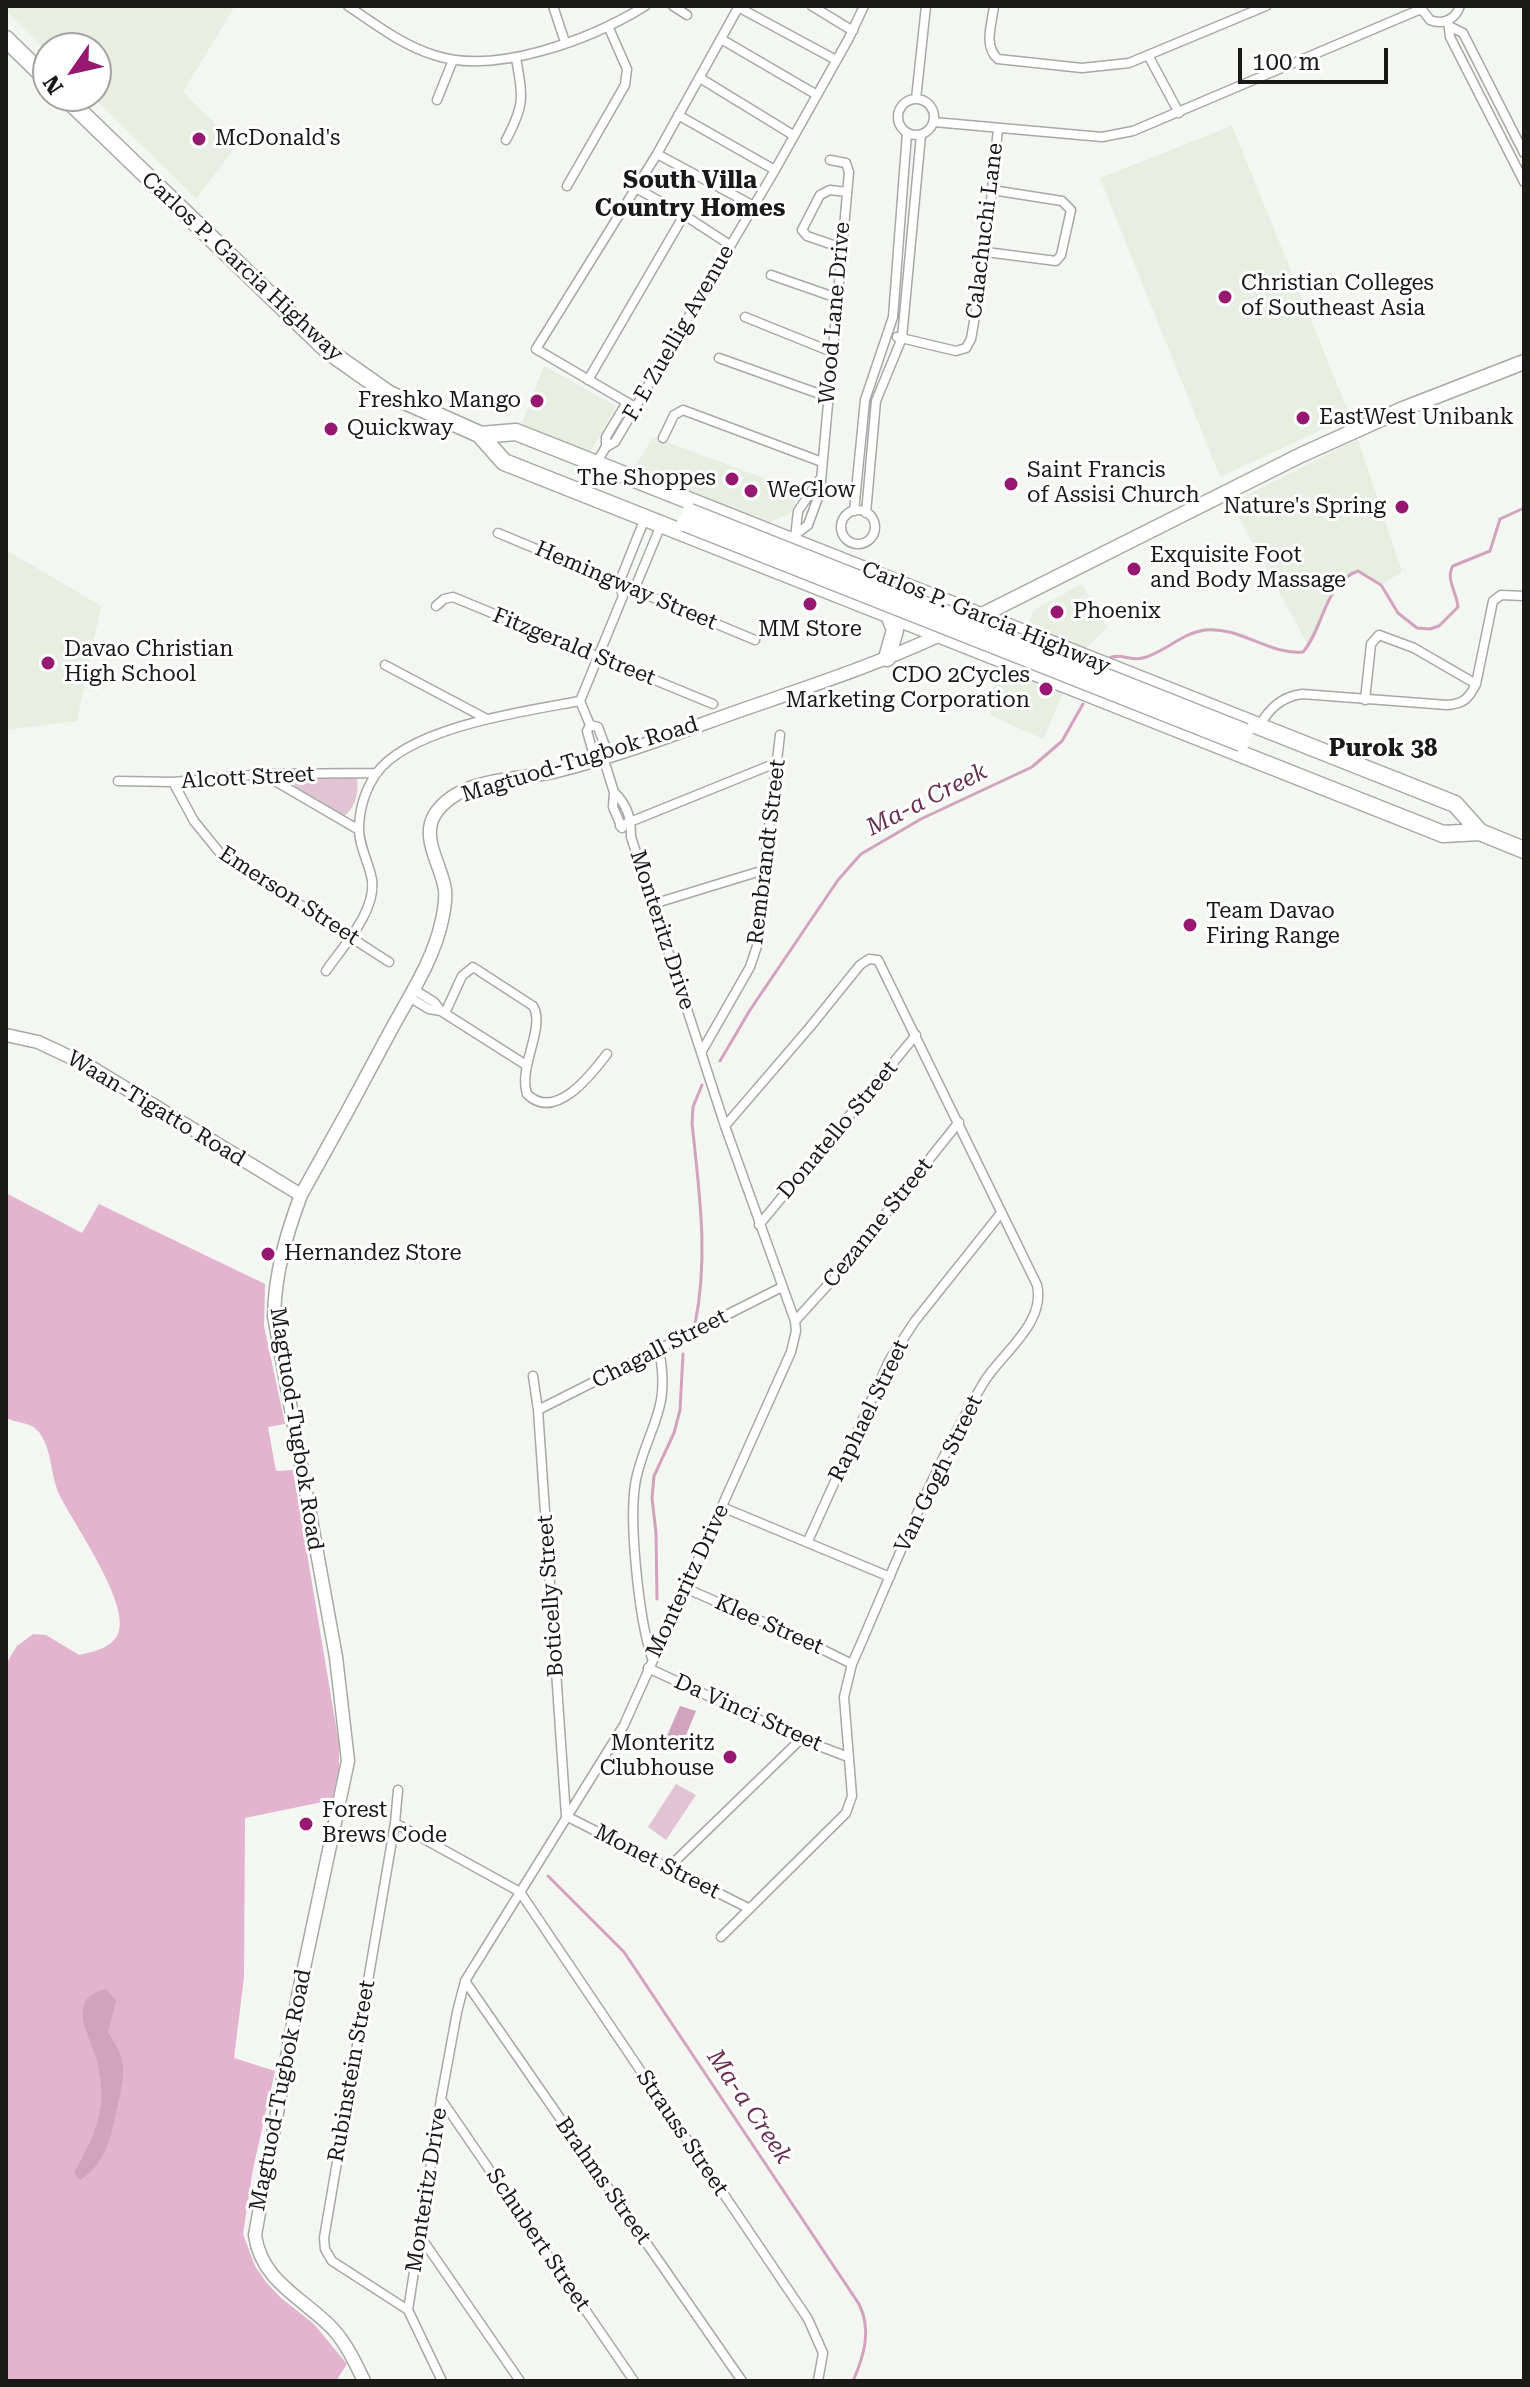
<!DOCTYPE html>
<style>
body{margin:0}
#map{position:relative;width:1530px;height:2387px;overflow:hidden;background:#f3f6f1;font-family:"Roboto Serif",serif}
canvas{display:block}
.frame{position:absolute;inset:0;border:8px solid #191a18;pointer-events:none}
.north{position:absolute;left:32px;top:32px;width:80px;height:80px;box-sizing:border-box;background:#fff;border:2px solid #a3a3a3;border-radius:50%;rotate:236deg;font-size:22px;font-weight:700;line-height:32px;text-align:center;color:#191a18}
.north::after{content:'';display:block;margin:auto;width:28px;height:36px;background:#971870;clip-path:polygon(50% 0,100% 100%,50% 72%,0 100%)}
.scale{position:absolute;left:1238px;top:48px;width:150px;height:36px;box-sizing:border-box;border:4px solid #191a18;border-top:0;padding-left:10px;font-size:24px;line-height:28px;white-space:nowrap;color:#191a18;-webkit-text-stroke:6px #fff;paint-order:stroke}
</style>
<div id="map">
<canvas width="1530" height="2387"></canvas>
<div class="frame"></div>
<div class="north">N</div>
<div class="scale">100 m</div>
</div>
<script>
const c = document.querySelector('canvas').getContext('2d');
c.lineJoin = 'round';
function paint(path, color) { c.fillStyle = color; c.fill(path, 'evenodd'); }
function stroke(path, color, width, dash) { c.strokeStyle = color; c.lineWidth = width; c.lineCap = dash ? 'butt' : 'round'; c.setLineDash(dash || []); c.stroke(path); }
function drawText(font, color, halo, rows, align = 'center') {
  c.font = font + ' "Roboto Serif",serif'; c.lineWidth = 6; c.setLineDash([]); c.textBaseline = 'middle'; c.strokeStyle = halo; c.fillStyle = color; for (const [text, x, y, turn = 0] of rows) {
    c.save(); c.translate(x, y); c.rotate((+turn || 0) * Math.PI / 180); c.textAlign = isNaN(turn) ? turn : align; if (halo) c.strokeText(text, 0, 0); c.fillText(text, 0, 0); c.restore();
  }
}
paint(new Path2D(`
 M12,6H235L183,92L237,145L196,199L92,96H96V48H48V52L6,10Z
 M1232,126L1350,416L1220,477L1100,178Z
 M544,366L616,406L589,455L520,428Z
 M653,437L799,491L791,513L763,525L632,472Z
 M1358,439L1402,572L1381,585L1359,571L1347,575L1329,600L1308,645L1231,503Z
 M6,550L101,606L77,721L6,730Z
 M1082,584L1107,627L1084,651L1027,627L1035,609Z
 M996,663L1065,689L1043,739L990,715Z`), '#e7eee2');
paint(new Path2D(`
 M347,775L357,779C359,792 355,809 344,816L295,787L294,783L302,778Z
 M676,1784L696,1795L666,1840L648,1827Z`), '#e2c3d4');
paint(new Path2D(`
 M6,1193L82,1233L99,1204L265,1284L264,1326L285,1424L268,1427L276,1471L293,1470L339,1744V1769L332,1800L245,1818L244,1977L234,2058L275,2071L253,2169L243,2234L255,2266L266,2282L280,2297L314,2324L347,2364L336,2381H6V1664L17,1646L33,1634L46,1635L79,1655C92,1652 109,1649 117,1636C134,1608 73,1523 60,1496C50,1476 53,1451 39,1432C31,1422 17,1423 6,1418Z`), '#e3b4ce');
paint(new Path2D(`
 M680,1706L696,1711L682,1745L666,1738Z
 M106,1989L116,2001L108,2032C114,2042 122,2054 123,2066C124,2079 121,2091 118,2104C111,2134 108,2162 80,2180L74,2173C86,2151 98,2130 101,2104C102,2089 100,2069 95,2055C88,2032 66,1998 106,1989Z`), '#d2a3bd');
stroke(new Path2D(`
 M1107,660C1119,651 1129,662 1143,658C1165,652 1182,633 1205,630C1239,626 1269,655 1303,652C1324,628 1324,583 1358,571L1381,585L1398,613L1417,628L1430,629L1439,626L1458,607C1457,593 1445,578 1453,566L1490,551L1500,519L1524,508
 M720,1061L750,1010L838,880L861,854L921,819L1032,767L1062,741L1083,704
 M695,1324C709,1256 699,1191 692,1123L693,1107L702,1085
 M657,1599L656,1533L652,1498L654,1476L674,1433L680,1410L683,1354
 M548,1876L624,1952L859,2304C872,2330 864,2356 853,2381`), '#d2a3bd', 3);
const street = new Path2D(`
 M348,6C375,24 402,45 434,55C495,76 592,39 645,6
 M553,6L565,42
 M673,6L687,15
 M812,6L853,31
 M994,6C992,24 983,46 998,59L1082,68L1129,63L1266,6
 M738,7L836,60
 M1420,7L1430,20C1443,25 1455,20 1460,6
 M1448,21L1450,37L1524,182
 M1451,27L1463,33L1524,153
 M721,39L817,95
 M1148,55L1179,113
 M700,78L793,135
 M898 117a18 18 0 1 1 36 0a18 18 0 1 1-36 0Z
 M916,99L926,6
 M437,100L453,60
 M678,115L775,170
 M934,122L1102,137L1133,131L1421,9
 M506,140C525,104 523,98 516,58
 M657,154L754,206
 M567,186L625,85L627,69L608,26
 M636,188L684,215L730,245
 M842,248L807,236L802,230L820,195L830,190L847,192
 M986,252L1056,261L1061,255L1071,210L1062,201L992,190
 M771,275L837,298
 M745,317L832,352
 M897,337L956,351L966,348L971,339L986,252L998,128
 M719,358L828,397
 M588,380L684,215
 M635,407L536,349L657,154L739,6
 M663,438L674,415L683,410L822,462
 M606,447L615,442L775,170L849,38L864,6
 M596,463L606,447V437L627,402
 M841 527a17 17 0 1 1 34 0a17 17 0 1 1-34 0Z
 M854,511L865,400L893,317L907,133
 M866,513L876,401L902,338L921,135
 M498,533L755,640
 M796,534L808,525L820,492L849,172L846,163L830,160
 M795,538L798,511L820,479
 M631,592L634,590L661,525
 M436,606L444,599L453,597L713,704
 M385,665L487,719
 M1365,700L1371,644L1379,635L1414,648L1476,684
 M590,725L598,727L605,746L601,751L614,792L613,807L622,828
 M1259,726C1270,708 1281,697 1302,694L1447,705C1464,704 1469,698 1476,684L1493,601L1501,595L1524,596
 M601,751L592,749L587,731L590,725L580,701L623,596L619,583L645,518
 M263,774L359,830
 M118,781L173,782L263,774L377,773
 M173,782L194,821L220,853L389,962
 M620,826L776,763
 M653,904L764,870
 M326,971C343,946 376,912 372,880C369,862 358,845 359,826C360,807 365,790 376,774C409,727 526,711 580,701
 M413,989L434,1002L441,1011L526,1065
 M409,997L429,1009L441,1011
 M445,1013L462,976L473,967L533,1006C546,1027 518,1066 527,1094C555,1122 591,1075 607,1054
 M702,1051L750,967L760,937L764,870L780,735
 M759,1225L916,1035
 M795,1321L835,1277L959,1122
 M533,1376L538,1410L566,1816L748,1908
 M538,1410L782,1287
 M722,1507L890,1577
 M808,1541L890,1359L915,1321L1001,1213
 M685,1588L793,1635L852,1664
 M652,1658C639,1620 627,1513 637,1475C650,1423 671,1409 659,1350
 M648,1668L801,1739L848,1757
 M398,1790L395,1823L324,2238L325,2249L332,2261L408,2310
 M395,1823L520,1892L808,2319L823,2353L818,2381
 M668,1868L801,1739
 M721,1937L846,1813L852,1796L844,1697L852,1664C893,1571 932,1469 984,1382C1002,1353 1046,1323 1037,1285L878,960L869,959L860,965L810,1027L725,1126
 M465,1981L742,2381
 M441,2099L634,2381
 M420,2236L520,2381
 M408,2310L441,2099L457,2012L465,1981L624,1725L791,1352L796,1331L795,1321L725,1126L631,837C631,818 628,806 614,792
 M408,2310L442,2381`);
const secondary = new Path2D(`
 M6,1035L38,1042L89,1066L301,1195
 M364,2381C355,2362 346,2343 332,2328C303,2298 261,2281 255,2235L298,1996L348,1761L336,1657L274,1316C275,1273 286,1235 301,1195C332,1140 362,1085 391,1030C410,995 434,959 442,920C444,911 446,900 445,890C442,866 420,838 435,814C460,776 519,781 557,771C618,756 677,733 736,712C805,688 873,666 940,635`);
const primary = new Path2D(`
 M974,619L1301,455L1403,409L1524,362`);
const highway = new Path2D(`
 M6,39L48,80
 M64,96L328,351L389,394L488,438
 M480,435L516,432L1455,804L1480,832
 M480,435L504,462L1443,834L1480,832
 M887,658L895,630L889,615
 M1470,828L1524,850`);
stroke(street, '#a6a9a4', 11);
stroke(secondary, '#a6a9a4', 15);
stroke(primary, '#a6a9a4', 17);
stroke(highway, '#a6a9a4', 19);
stroke(street, '#fff', 8);
stroke(secondary, '#fff', 12);
stroke(primary, '#fff', 14);
stroke(highway, '#fff', 16);
const highwayBridge = new Path2D(`
 M690,512L1245,732
 M685,523L1241,743`);
stroke(highwayBridge, '#a6a9a4', 19, []);
stroke(highwayBridge, '#fff', 16);
for (const [x, y, r, color] of [
 [199,139,8,"#971870"],
 [1225,297,8,"#971870"],
 [537,401,8,"#971870"],
 [1303,418,8,"#971870"],
 [331,429,8,"#971870"],
 [732,479,8,"#971870"],
 [1011,484,8,"#971870"],
 [751,491,8,"#971870"],
 [1402,507,8,"#971870"],
 [1134,569,8,"#971870"],
 [810,604,8,"#971870"],
 [1057,612,8,"#971870"],
 [48,663,8,"#971870"],
 [1046,689,8,"#971870"],
 [1190,925,8,"#971870"],
 [268,1254,8,"#971870"],
 [730,1757,8,"#971870"],
 [306,1824,8,"#971870"]
]) { const dot = new Path2D(); dot.arc(x, y, r, 0, 2 * Math.PI); c.fillStyle = color; c.fill(dot); stroke(dot, '#fff', 3); }
drawText('22px', '#191a18', '#fff', [
 ["McDonald's",215,139],
 ["Christian Colleges",1241,284],
 ["of Southeast Asia",1241,309],
 ["Freshko Mango",521,401,"right"],
 ["EastWest Unibank",1319,418],
 ["Quickway",347,429],
 ["Saint Francis",1027,471],
 ["of Assisi Church",1027,496],
 ["The Shoppes",716,479,"right"],
 ["WeGlow",767,491],
 ["Nature's Spring",1386,507,"right"],
 ["Exquisite Foot",1150,556],
 ["and Body Massage",1150,581],
 ["Phoenix",1073,612],
 ["MM Store",810,630,"center"],
 ["Davao Christian",64,650],
 ["High School",64,675],
 ["CDO 2Cycles",1030,676,"right"],
 ["Marketing Corporation",1030,701,"right"],
 ["Team Davao",1206,912],
 ["Firing Range",1206,937],
 ["Hernandez Store",284,1254],
 ["Monteritz",714,1744,"right"],
 ["Clubhouse",714,1769,"right"],
 ["Forest",322,1811],
 ["Brews Code",322,1836]
], 'left');
drawText('22px', '#191a18', '#fff', [
 ["Calachuchi Lane",985,231,-83],
 ["Carlos P. Garcia Highway",242,267,43],
 ["Wood Lane Drive",835,313,-85],
 ["F. E Zuellig Avenue",679,333,-60],
 ["Hemingway Street",626,586,23],
 ["Carlos P. Garcia Highway",986,618,22],
 ["Fitzgerald Street",574,647,22],
 ["Magtuod-Tugbok Road",580,760,-17],
 ["Alcott Street",248,778,-3],
 ["Rembrandt Street",767,852,-83],
 ["Emerson Street",289,896,33],
 ["Monteritz Drive",662,930,72],
 ["Waan-Tigatto Road",156,1109,31],
 ["Donatello Street",838,1130,-50],
 ["Cezanne Street",878,1223,-51],
 ["Chagall Street",660,1349,-27],
 ["Raphael Street",869,1411,-64],
 ["Magtuod-Tugbok Road",296,1429,81],
 ["Van Gogh Street",939,1474,-64],
 ["Monteritz Drive",688,1581,-65],
 ["Boticelly Street",551,1596,-94],
 ["Klee Street",769,1625,24],
 ["Da Vinci Street",748,1713,24],
 ["Monet Street",657,1862,27],
 ["Rubinstein Street",352,2071,-80],
 ["Magtuod-Tugbok Road",281,2090,-79],
 ["Strauss Street",682,2133,56],
 ["Brahms Street",603,2181,55],
 ["Monteritz Drive",427,2190,-81],
 ["Schubert Street",538,2240,56]
]);
drawText('bold 24px', '#191a18', '#fff', [
 ["South Villa",690,181],
 ["Country Homes",690,209],
 ["Purok 38",1383,749]
]);
drawText('italic 24px', '#672e51', '#fff', [
 ["Ma-a Creek",927,800,-27],
 ["Ma-a Creek",749,2107,56]
]);
</script>
